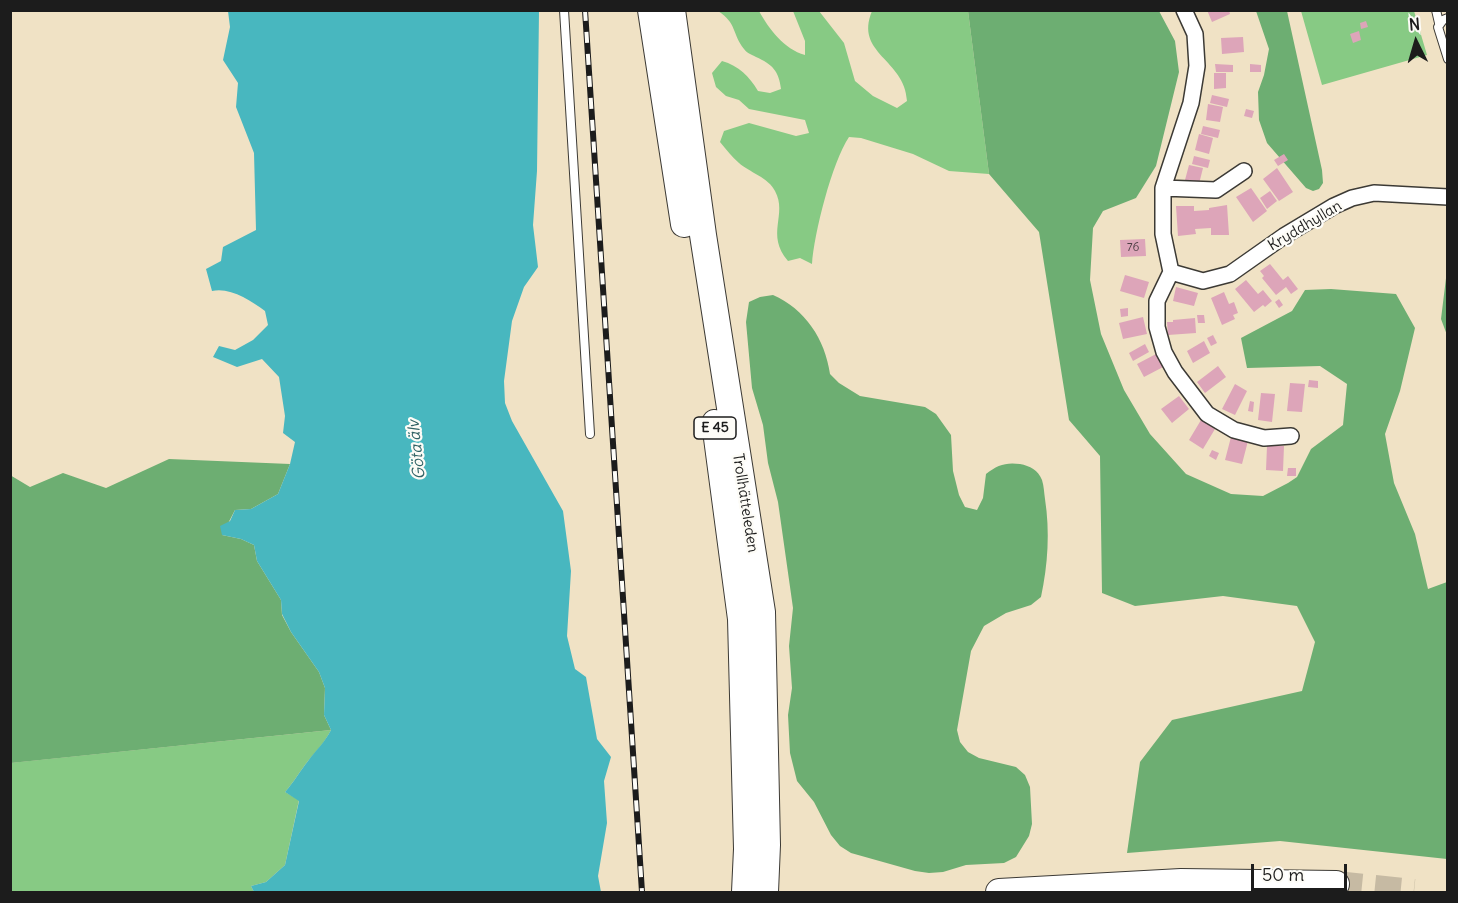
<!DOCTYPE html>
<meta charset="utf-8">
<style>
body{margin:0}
#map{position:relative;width:1458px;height:903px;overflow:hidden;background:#f0e2c5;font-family:Delius,sans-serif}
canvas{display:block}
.frame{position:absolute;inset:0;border:12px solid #1c1c1c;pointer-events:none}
.north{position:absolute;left:1386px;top:12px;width:60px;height:60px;-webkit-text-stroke:4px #fdfcf7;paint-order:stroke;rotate:355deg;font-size:16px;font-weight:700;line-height:24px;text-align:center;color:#1c1c1c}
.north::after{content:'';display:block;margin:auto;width:21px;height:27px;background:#1c1c1c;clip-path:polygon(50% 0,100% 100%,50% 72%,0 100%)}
.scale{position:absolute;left:1251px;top:864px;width:96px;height:27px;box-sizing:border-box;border:3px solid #1c1c1c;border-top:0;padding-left:8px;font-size:18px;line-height:21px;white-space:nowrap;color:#1c1c1c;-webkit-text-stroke:4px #fdfcf7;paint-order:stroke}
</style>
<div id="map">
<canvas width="1458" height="903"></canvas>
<div class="frame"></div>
<div class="north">N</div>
<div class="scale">50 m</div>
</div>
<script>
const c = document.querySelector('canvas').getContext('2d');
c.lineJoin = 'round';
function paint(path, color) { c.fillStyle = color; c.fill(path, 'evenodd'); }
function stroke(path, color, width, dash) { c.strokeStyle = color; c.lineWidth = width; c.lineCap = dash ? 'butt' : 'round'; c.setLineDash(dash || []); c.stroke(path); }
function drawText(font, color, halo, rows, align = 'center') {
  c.font = font + ' Delius,sans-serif'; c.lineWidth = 4.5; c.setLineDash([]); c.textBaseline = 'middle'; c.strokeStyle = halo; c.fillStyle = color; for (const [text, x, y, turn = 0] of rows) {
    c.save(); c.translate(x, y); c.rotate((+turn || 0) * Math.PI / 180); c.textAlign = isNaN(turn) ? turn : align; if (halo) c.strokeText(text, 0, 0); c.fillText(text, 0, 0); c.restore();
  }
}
paint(new Path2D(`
 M718,11H759C769,29 784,49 805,55V41L793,11H819L844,43L855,81L873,96L897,108L907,101C905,59 854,54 872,11H968L989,174L949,171L913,154L861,138L849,137C832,162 814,234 812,264L800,258L788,261C765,234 788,215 775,191C769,178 749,172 739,163C732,157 726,149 720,142L724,131L749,123L796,136L809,133L805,120L749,109L739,100L726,96L716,87L712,73L722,61C739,66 749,76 758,91L770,93L781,89C779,71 772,64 756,57C751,54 748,54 744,49C732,34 737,23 718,11Z
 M1301,11H1414L1427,55L1322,85Z
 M331,730C325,742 317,750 308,761C300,771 294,782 285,792L299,800L285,865L266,882L251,886L254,892H11L10,763Z`), '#87ca84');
paint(new Path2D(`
 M968,11H1159L1175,41L1179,72L1156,166L1136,198L1103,211L1093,228L1090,280L1101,334L1124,390L1150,434L1186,474L1231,494L1263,496L1288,483L1297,477L1311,449L1343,425L1347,384L1320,366L1247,368L1241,338L1292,311L1305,290L1331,289L1396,294L1415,328L1400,391L1385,434L1394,483L1415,534L1428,589L1447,582V859L1280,841L1127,853L1140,762L1172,720L1302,691L1315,642L1297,606L1223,596L1135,606L1102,593L1100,456L1069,420L1039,232L989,174Z
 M1256,11H1287L1322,170L1323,183L1319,189L1313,191L1306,188L1267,143L1259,120L1258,92L1264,75L1269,49Z
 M1447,270V335L1441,319Z
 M773,295C805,309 825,339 830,374L839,383L860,396L925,407L936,414L951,435L953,471L959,495L965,507L977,510L983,498L986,474C997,465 1006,462 1020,464C1030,466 1038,470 1042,480C1044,486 1044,493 1045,499C1050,532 1048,564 1041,597L1031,605L1006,613L984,626L971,651L957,730L960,742L968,752L979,758L1016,767L1025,775L1030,787L1032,824L1029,836L1016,857L1004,863L966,865L943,872L929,873L915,871L851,853L840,846L831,835L814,802L797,781L790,753L788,715L792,688L789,646L793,608L778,502L768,463L763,425L752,388L746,322L749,302L760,297Z
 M169,459L290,464L278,494L251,509L235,510L222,535L241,539L254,545L257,561L281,600L282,615L291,632L319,672L325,688L324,715L331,730L11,763L10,475L30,487L63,473L106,488Z`), '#6dae72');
paint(new Path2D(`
 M228,11H539L537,171L533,225L538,267L524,287L512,321L504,381L505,403L512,421L563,511L571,571L567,636L575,669L586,677L597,739L611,757L604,781L607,823L598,876L601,892H254L251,886L266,882L285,865L299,801L285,792C294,782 300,771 308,761C316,750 325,742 331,730L324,715L325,688L319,672L291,632L282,614L281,600L257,561L254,545L241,539L222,535L220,526L230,521L235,510L251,509L278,494L290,464L295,442L283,433L285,416L279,377L262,359L237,367L213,357L219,346L235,350L253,340L268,325L265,311C250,300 230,287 212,291L206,269L221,261L223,247L256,230L254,153L236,107L238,83L223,60L230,27Z`), '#48b7bf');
paint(new Path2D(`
 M1207,10H1229L1230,14L1212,22Z
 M1366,21L1368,27L1361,29L1360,23Z
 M1359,31L1361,40L1353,43L1350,34Z
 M1243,37L1244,52L1222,54L1221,38Z
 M1215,64L1233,65V72H1216Z
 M1250,64L1261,65V72H1250Z
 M1214,73H1226V88L1214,89Z
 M1212,95L1229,99L1227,107L1210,103Z
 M1208,104L1223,107L1220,122L1206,120Z
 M1246,109L1254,111L1252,118L1244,116Z
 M1203,126L1220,130L1218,138L1201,134Z
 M1199,134L1213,138L1209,154L1195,150Z
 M1284,154L1288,160L1278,166L1274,160Z
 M1194,156L1210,160L1208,168L1192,164Z
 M1189,165L1203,168L1199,184L1185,180Z
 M1277,168L1293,192L1279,201L1263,179Z
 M1251,188L1267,211L1253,222L1236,197Z
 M1270,191L1277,201L1267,209L1260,198Z
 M1227,205L1229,235H1211V228L1195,229L1196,234L1178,236L1176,206H1194V211L1209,210V208Z
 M1145,239L1146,256L1121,257L1120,240Z
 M1270,264L1283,280L1288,276L1298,289L1291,294L1286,287L1276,295L1262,278L1264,276L1260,271Z
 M1125,275L1149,282L1144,298L1120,291Z
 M1246,280L1258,294L1263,290L1272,301L1265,307L1263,305L1254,312L1235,289Z
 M1176,287L1198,293L1194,306L1173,301Z
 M1224,292L1229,304L1234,302L1238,313L1233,315L1235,319L1222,325L1211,298Z
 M1279,299L1283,305L1279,308L1275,302Z
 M1128,308V316L1121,317L1120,309Z
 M1197,315H1204L1205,323H1198Z
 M1143,317L1147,334L1123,339L1119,323Z
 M1195,318L1196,333L1168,335L1167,322H1173V320Z
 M1213,335L1217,343L1211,346L1207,338Z
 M1204,341L1210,353L1193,363L1187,351Z
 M1145,344L1149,352L1133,361L1129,353Z
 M1158,353L1165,366L1144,377L1137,364Z
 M1218,366L1226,377L1205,393L1197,382Z
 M1309,380L1318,381V388L1308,387Z
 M1290,383L1305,384L1302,412L1287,411Z
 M1235,384L1247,391L1235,415L1222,409Z
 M1261,393L1275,394L1272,422L1258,420Z
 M1179,396L1189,409L1172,423L1161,409Z
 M1250,401L1254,402L1253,412L1248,411Z
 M1201,420L1215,429L1203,449L1189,440Z
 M1231,437L1248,441L1242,464L1225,460Z
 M1267,446H1284L1283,471L1266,470Z
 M1212,450L1219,453L1216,460L1209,456Z
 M1288,468H1296V476H1287Z`), '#dda5b9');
stroke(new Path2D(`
 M1336,884L1414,892`), '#c6baa3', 26, [26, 13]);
const service = new Path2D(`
 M564,10L590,434
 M1436,10L1439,23
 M1448,18L1443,20L1438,27L1448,59`);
const minor = new Path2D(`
 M1163,188L1216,190L1244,171
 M1171,272L1163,234V188L1191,103L1197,66L1195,34L1184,10
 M1291,436L1264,438L1234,430L1207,414L1175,372L1164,352L1157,327V301L1171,272L1203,281L1230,274L1284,236L1334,206L1352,198L1374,193L1448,197`);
const trunk = new Path2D(`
 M651,10L684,224
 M672,10L703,235L762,612L767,845L765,892
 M715,423L741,619L747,849L745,892
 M999,892L1181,882L1336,884`);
stroke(service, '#3c3a35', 10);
stroke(minor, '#3c3a35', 18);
stroke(trunk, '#3c3a35', 28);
stroke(service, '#fff', 8);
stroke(minor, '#fff', 15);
stroke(trunk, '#fff', 26);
const rail = new Path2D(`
 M585,10L642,892`);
stroke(rail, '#1c1c1c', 6);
stroke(rail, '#fdfcf7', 4, [11]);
drawText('12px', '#4c3e43', null, [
 ["76",1133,248]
]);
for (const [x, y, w] of [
 [715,428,42]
]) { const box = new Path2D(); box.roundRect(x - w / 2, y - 11, w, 22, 4.5); c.fillStyle = '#fdfcf7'; c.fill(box); stroke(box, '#1c1c1c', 1.5); }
drawText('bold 14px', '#1c1c1c', null, [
 ["E 45",715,428]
]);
drawText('15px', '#1c1c1c', '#fdfcf7', [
 ["Kryddhyllan",1305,226,-31],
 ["Trollhätteleden",745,503,81]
]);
drawText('italic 16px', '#306265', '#fdfcf7', [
 ["Göta älv",417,450,-96]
]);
</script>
